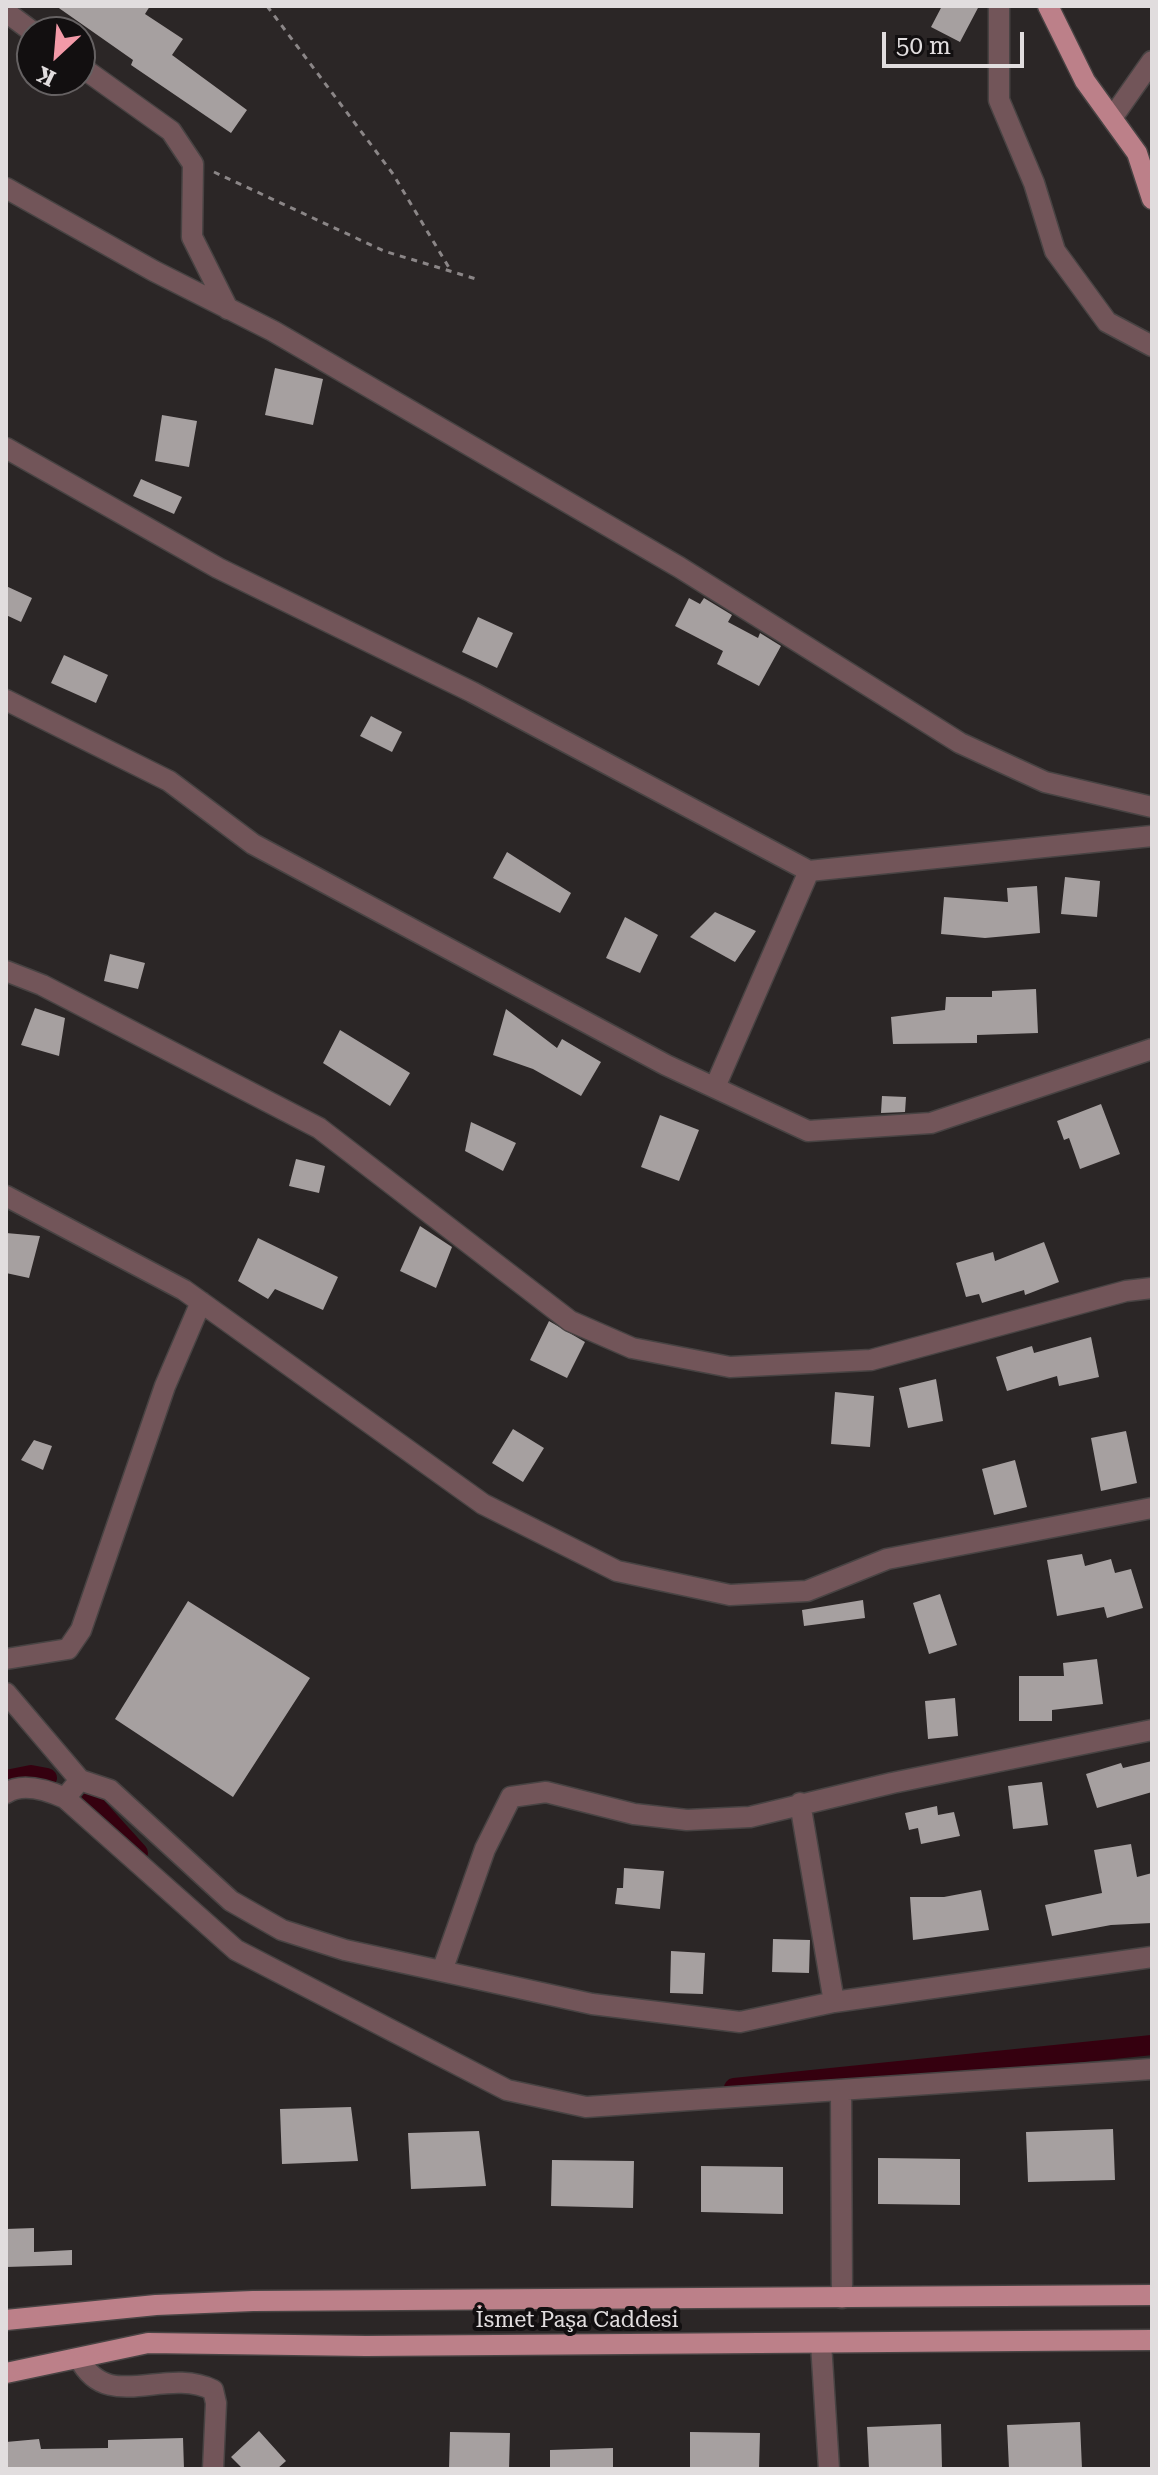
<!DOCTYPE html>
<meta charset="utf-8">
<style>
body{margin:0}
#map{position:relative;width:1158px;height:2475px;overflow:hidden;background:#2b2626;font-family:"Roboto Serif",serif}
canvas{display:block}
.frame{position:absolute;inset:0;border:8px solid #e1ddde;pointer-events:none}
.north{position:absolute;left:16px;top:16px;width:80px;height:80px;box-sizing:border-box;background:#120f10;border:2px solid #656162;border-radius:50%;rotate:206deg;font-size:22px;font-weight:700;line-height:32px;text-align:center;color:#e1ddde}
.north::after{content:'';display:block;margin:auto;width:28px;height:36px;background:#f39aa8;clip-path:polygon(50% 0,100% 100%,50% 72%,0 100%)}
.scale{position:absolute;left:882px;top:32px;width:142px;height:36px;box-sizing:border-box;border:4px solid #e1ddde;border-top:0;padding-left:10px;font-size:24px;line-height:28px;white-space:nowrap;color:#e1ddde;-webkit-text-stroke:6px #120f10;paint-order:stroke}
</style>
<div id="map">
<canvas width="1158" height="2475"></canvas>
<div class="frame"></div>
<div class="north">K</div>
<div class="scale">50 m</div>
</div>
<script>
const c = document.querySelector('canvas').getContext('2d');
c.lineJoin = 'round';
function stroke(path, color, width, dash) { c.strokeStyle = color; c.lineWidth = width; c.lineCap = dash ? 'butt' : 'round'; c.setLineDash(dash || []); c.stroke(path); }
function paint(path, color) { c.fillStyle = color; c.fill(path, 'evenodd'); }
function drawText(font, color, halo, rows, align = 'center') {
  c.font = font + ' "Roboto Serif",serif'; c.lineWidth = 8; c.setLineDash([]); c.textBaseline = 'middle'; c.strokeStyle = halo; c.fillStyle = color; for (const [text, x, y, turn = 0] of rows) {
    c.save(); c.translate(x, y); c.rotate((+turn || 0) * Math.PI / 180); c.textAlign = isNaN(turn) ? turn : align; if (halo) c.strokeText(text, 0, 0); c.fillText(text, 0, 0); c.restore();
  }
}
stroke(new Path2D(`
 M6,1780L31,1775L47,1778
 M91,1801L138,1853
 M734,2088L1152,2045`), '#35000f', 20);
paint(new Path2D(`
 M56,6H150L145,14L183,39L172,55L247,110L231,133L131,65L133,60Z
 M942,6H979L960,42L931,27Z
 M275,368L323,379L313,425L265,415Z
 M162,415L197,421L189,467L155,461Z
 M141,479L182,497L174,514L133,496Z
 M6,586L32,598L21,622L6,615Z
 M689,598L700,604L704,598L732,615L728,622L758,638L760,633L781,646L759,686L717,664L723,651L675,626Z
 M478,617L513,633L497,668L462,652Z
 M64,655L108,675L96,703L51,683Z
 M371,716L402,732L392,752L360,736Z
 M507,852L571,893L560,913L493,878Z
 M1065,877L1100,881L1097,917L1061,914Z
 M1037,886L1040,933L985,938L941,934L944,897L1008,902L1007,888Z
 M715,912L756,931L735,962L690,937Z
 M625,917L658,935L640,973L606,958Z
 M110,954L145,963L138,989L104,981Z
 M1036,989L1038,1033L977,1035V1043L893,1044L891,1017L945,1010L946,997H992V991Z
 M35,1008L65,1018L59,1056L21,1045Z
 M506,1009L557,1048L562,1039L601,1062L581,1096L533,1069L493,1055Z
 M340,1030L410,1073L390,1106L323,1063Z
 M882,1096L906,1097L905,1112L881,1113Z
 M1101,1104L1120,1154L1080,1169L1069,1138L1064,1140L1057,1121Z
 M660,1115L699,1130L679,1181L641,1167Z
 M471,1122L516,1143L503,1171L465,1151Z
 M296,1159L325,1166L319,1193L289,1186Z
 M420,1226L452,1247L436,1288L400,1271Z
 M6,1233L40,1236L29,1278L6,1273Z
 M258,1238L338,1277L323,1310L275,1289L268,1299L238,1281Z
 M1044,1242L1059,1282L1025,1295L1024,1290L982,1303L979,1294L966,1297L956,1263L993,1252L995,1261Z
 M549,1321L585,1342L567,1378L530,1360Z
 M1091,1337L1099,1377L1059,1386L1057,1376L1007,1391L996,1357L1032,1346L1034,1353Z
 M936,1379L943,1421L908,1428L899,1388Z
 M835,1392L874,1396L870,1447L831,1444Z
 M513,1429L544,1448L523,1482L492,1463Z
 M1126,1431L1137,1483L1101,1491L1091,1438Z
 M34,1440L52,1446L43,1470L21,1460Z
 M1015,1460L1027,1507L994,1515L982,1469Z
 M1082,1554L1085,1566L1111,1559L1115,1573L1131,1569L1143,1608L1107,1618L1104,1607L1057,1616L1047,1560Z
 M940,1594L957,1645L929,1654L913,1603Z
 M863,1600L865,1618L804,1626L802,1610Z
 M188,1601L310,1678L233,1797L115,1719Z
 M1097,1659L1103,1704L1052,1710V1721H1019V1676H1064L1063,1663Z
 M955,1698L958,1736L928,1739L925,1701Z
 M1152,1761V1792L1097,1808L1086,1774L1121,1763L1123,1768Z
 M1042,1782L1048,1825L1013,1829L1008,1786Z
 M937,1806L938,1815L954,1812L960,1836L921,1844L918,1828L909,1830L905,1813Z
 M1131,1844L1137,1877L1152,1873V1923L1111,1925L1052,1936L1045,1905L1102,1893L1094,1850Z
 M624,1868L664,1871L660,1909L615,1904L617,1888H623Z
 M981,1890L989,1930L913,1940L910,1897H944Z
 M773,1939L810,1940L809,1973L772,1972Z
 M671,1951L705,1953L703,1994L670,1993Z
 M351,2107L358,2161L282,2164L280,2109Z
 M1113,2129L1115,2180L1028,2182L1026,2132Z
 M479,2131L486,2186L411,2189L408,2133Z
 M878,2158L960,2159V2205L878,2204Z
 M552,2160L634,2161L633,2208L551,2206Z
 M701,2166L783,2167V2214L701,2212Z
 M34,2228V2252L72,2250V2265L6,2267V2229Z
 M1080,2422L1082,2469H1009L1007,2425Z
 M941,2424L942,2469H869L867,2427Z
 M259,2431L286,2461L277,2469H243L231,2457Z
 M450,2432L510,2433L509,2469H449Z
 M690,2432L760,2433L759,2469H690Z
 M183,2438L184,2469H6V2442L39,2439L41,2449L108,2448V2440Z
 M613,2448V2469H550V2450Z`), '#a6a0a0');
const minor = new Path2D(`
 M999,6V100L1034,183L1055,251L1107,322L1152,346
 M6,12L33,32
 M80,66L171,131L193,164L192,237L228,309
 M1112,118L1152,61
 M6,188L154,271L273,331L679,567L960,743L1045,782L1152,807
 M6,448L218,568L472,692L809,871L1152,836
 M6,700L169,781L253,844L666,1065L808,1131L931,1123L1152,1049
 M6,971L42,985L319,1128L570,1321L632,1348L730,1367L871,1360L1126,1291L1152,1288
 M715,1087L809,871
 M6,1196L184,1290L483,1504L617,1571L730,1595L807,1591L887,1559L1152,1508
 M6,1659L68,1649L81,1630L165,1386L201,1302
 M6,1693L80,1780
 M6,1793C23,1782 47,1790 65,1798L236,1950L507,2090L586,2107L1152,2069
 M65,1798L80,1780L110,1790L231,1901L282,1930L345,1950L592,2004L740,2022L834,2002L1152,1957
 M800,1803L834,2002
 M442,1971L485,1849L511,1797L546,1792L634,1814L687,1820L750,1817L892,1783L1152,1730
 M841,2090L842,2298
 M821,2343L829,2469
 M79,2358C107,2414 164,2366 213,2390L216,2403L213,2469`);
const major = new Path2D(`
 M1048,6L1085,81L1137,153L1152,199
 M6,2320L156,2305L253,2301L1152,2295
 M6,2373L148,2343L366,2346L1152,2340`);
stroke(minor, '#484343', 23);
stroke(major, '#484343', 23);
stroke(new Path2D(`
 M267,6L393,174L451,271
 M214,172L384,251L476,279`), '#8b8687', 3, [6, 6]);
stroke(minor, '#725559', 20);
stroke(major, '#bc8089', 20);
drawText('22px', '#e1ddde', '#120f10', [
 ["İsmet Paşa Caddesi",577,2321]
]);
</script>
